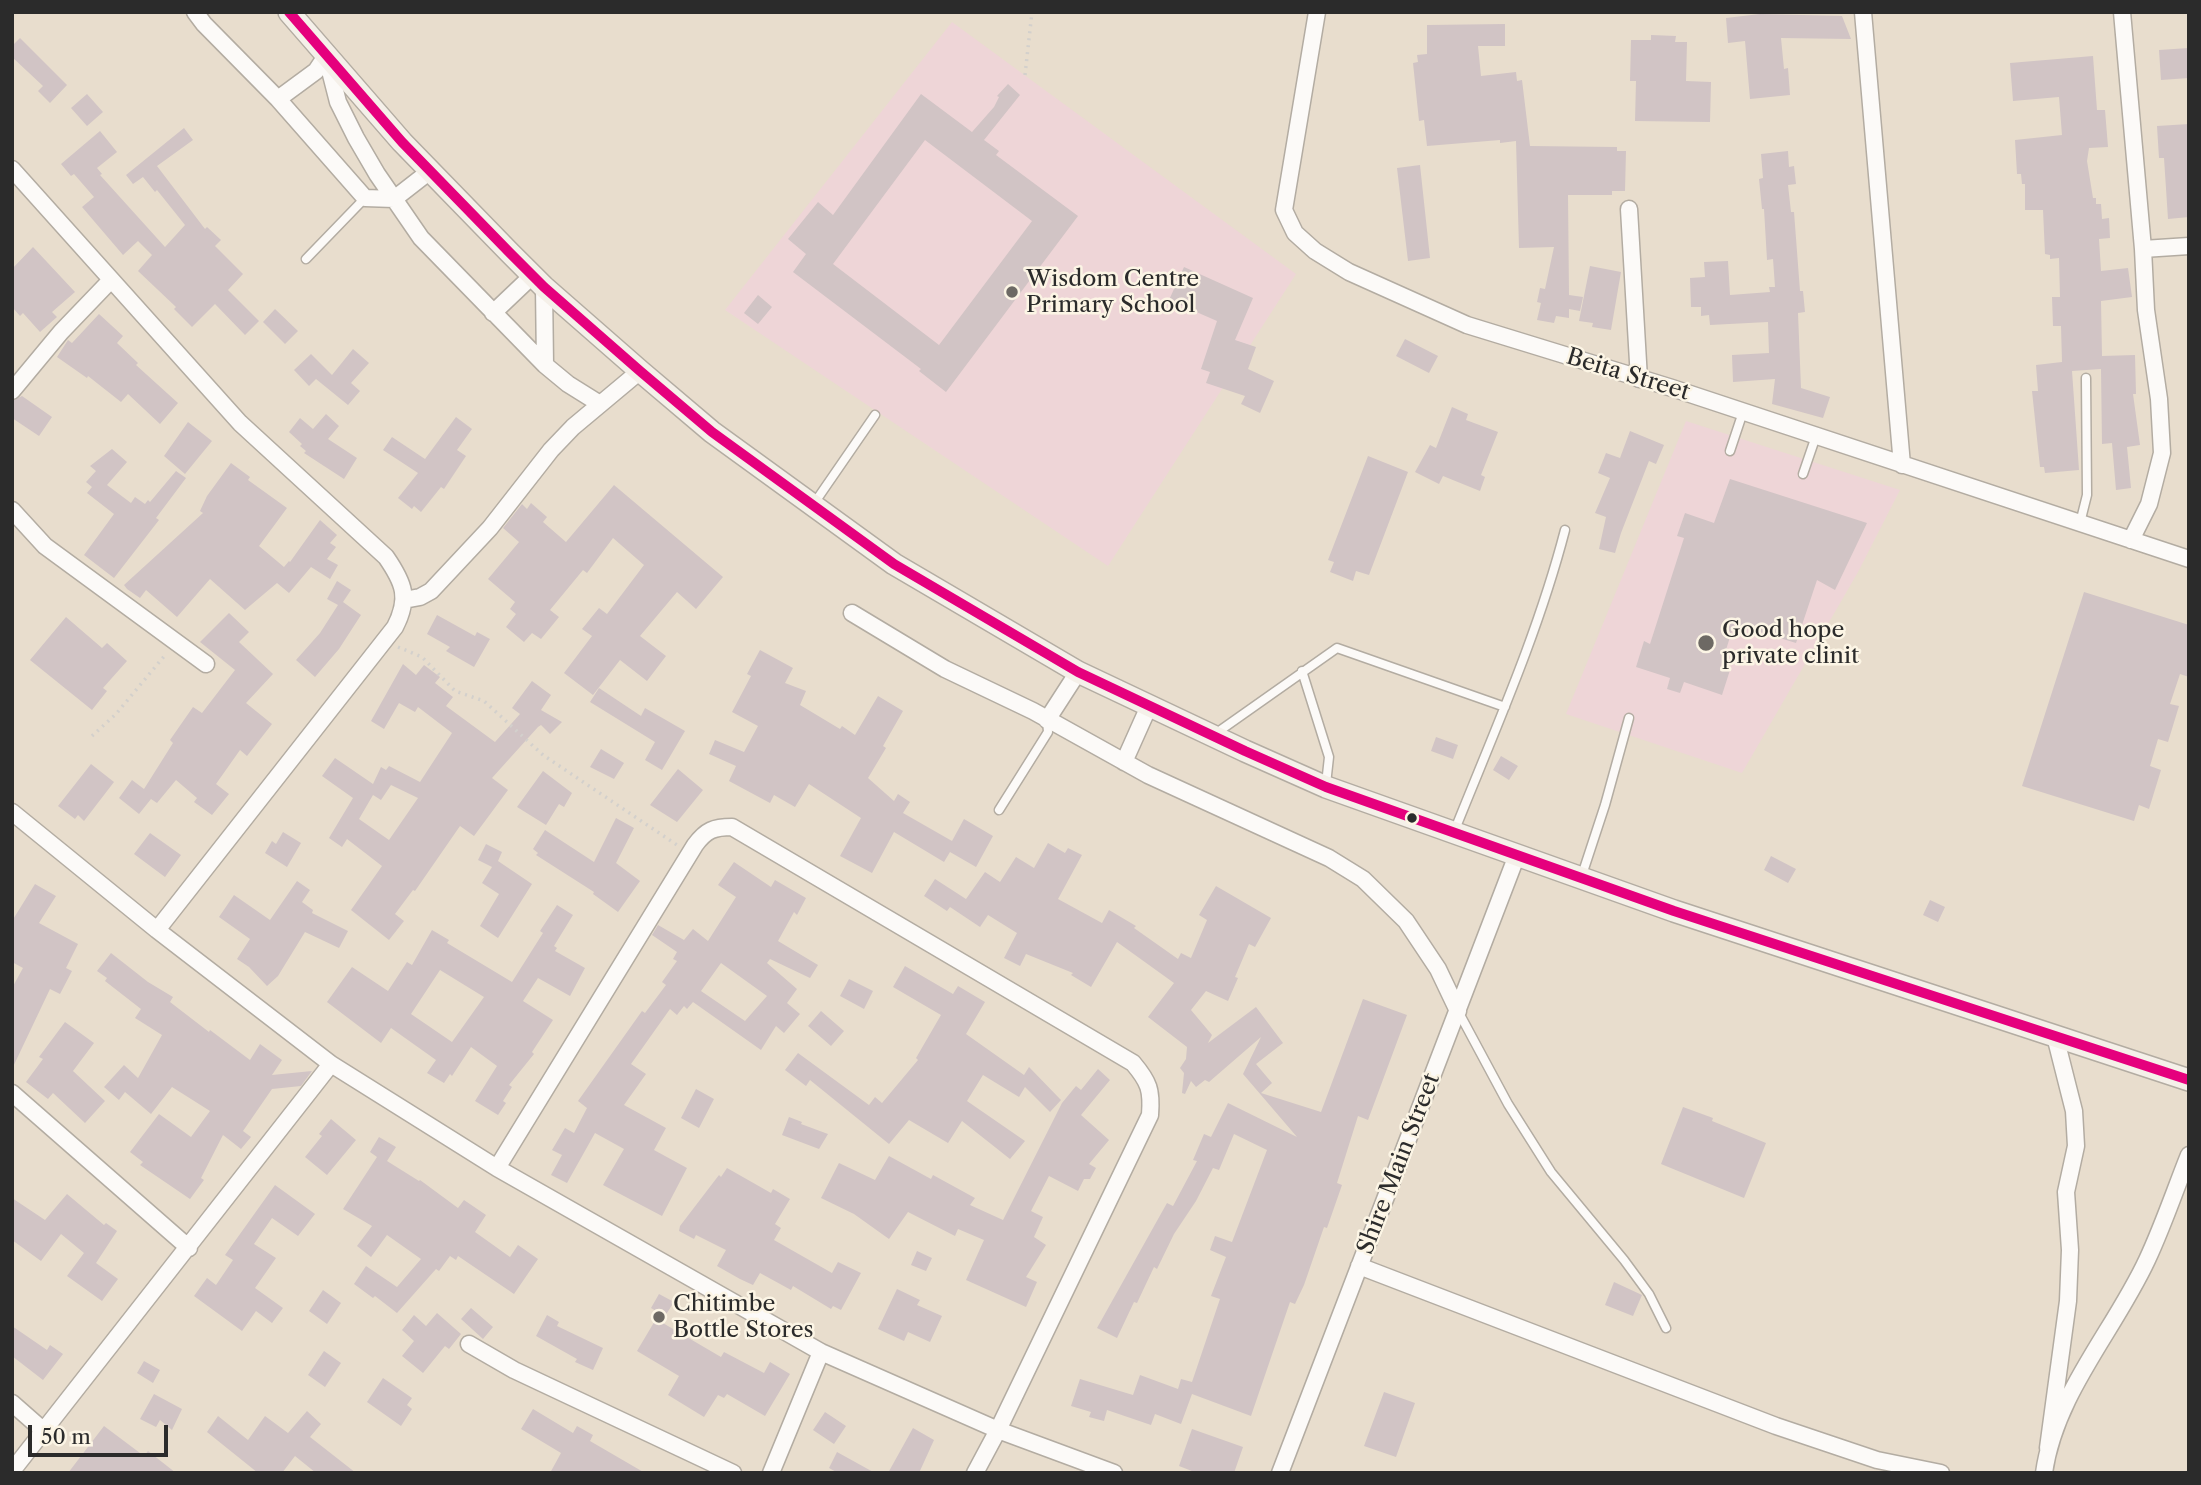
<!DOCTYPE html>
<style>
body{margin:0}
#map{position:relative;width:2201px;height:1485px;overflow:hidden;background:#e8ddcd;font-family:"Libre Caslon Text",serif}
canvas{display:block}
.frame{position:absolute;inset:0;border:14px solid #2b2b2b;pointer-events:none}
.scale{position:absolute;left:28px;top:1425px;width:140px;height:32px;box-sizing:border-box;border:4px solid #2b2b2b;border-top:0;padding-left:9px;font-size:21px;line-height:24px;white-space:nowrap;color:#2b2b2b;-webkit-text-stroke:5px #fcf5e5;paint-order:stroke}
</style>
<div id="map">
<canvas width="2201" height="1485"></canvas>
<div class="frame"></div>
<div class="scale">50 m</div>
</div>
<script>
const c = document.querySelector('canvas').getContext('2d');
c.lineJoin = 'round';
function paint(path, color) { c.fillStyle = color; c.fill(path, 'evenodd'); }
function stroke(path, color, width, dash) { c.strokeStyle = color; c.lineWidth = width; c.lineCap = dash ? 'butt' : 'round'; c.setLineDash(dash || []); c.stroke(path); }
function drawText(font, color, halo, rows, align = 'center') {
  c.font = font + ' "Libre Caslon Text",serif'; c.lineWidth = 5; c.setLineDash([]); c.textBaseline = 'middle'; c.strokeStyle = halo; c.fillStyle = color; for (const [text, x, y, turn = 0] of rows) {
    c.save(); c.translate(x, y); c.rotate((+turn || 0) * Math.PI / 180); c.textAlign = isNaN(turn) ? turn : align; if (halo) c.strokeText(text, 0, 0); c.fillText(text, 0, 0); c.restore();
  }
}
paint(new Path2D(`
 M952,22L1296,274L1108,566L725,310Z
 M1686,421L1900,490L1858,572L1742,773L1566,714Z`), '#eed5d7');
paint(new Path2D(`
 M1760,14L1842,16L1851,39L1781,38L1784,69L1788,68L1790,95L1750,99L1745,41L1728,43L1726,18Z
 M1505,24V46H1478L1481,76L1516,72L1517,81L1522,80L1530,146L1617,147V151H1626L1625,191H1612V195H1568L1569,295L1583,297L1580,311L1569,309V318L1556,316L1554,323L1537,320L1541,303L1537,302L1540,288L1545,289L1554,247L1519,248L1516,141L1500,143V140L1427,146L1424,120L1419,121L1413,63L1418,62L1417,55L1427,54V25Z
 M1651,35L1676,36L1675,42H1687L1686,81L1711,82L1710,122L1635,121L1636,81H1630L1631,40H1651Z
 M20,38L67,85L50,103L38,91L43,86L12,57V46Z
 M2189,48V78L2161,80L2159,50Z
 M2093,56L2097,110H2105L2108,147L2089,148L2087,161L2093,198H2096V204H2101L2102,219L2109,218L2110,238L2099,239L2101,271L2128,268L2132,297L2101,301L2102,356L2135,355L2136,394H2133L2140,445L2127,447L2131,488L2116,490L2112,443L2102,444L2101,369L2072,371L2079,470L2045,473L2044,467H2040L2032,391H2038L2036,365L2062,362L2061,326H2053L2052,297H2060L2059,258L2050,259V255L2045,254L2043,210H2025V184H2022L2021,174H2017L2015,140L2062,135L2059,97L2013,101L2010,63Z
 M1008,84L1020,95L984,140L999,151L996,155L1078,216L946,392L919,371L921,369L793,272L806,254L788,239L818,202L833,215L921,94L972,132L994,107L999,97L997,96ZM925,140L1032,221L939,345L833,264Z
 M87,94L103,112L87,126L71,108Z
 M2189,124V217L2168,219L2164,158H2159L2157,126Z
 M184,128L193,140L157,166L205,229L207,227L221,240L215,246L243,274L228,290L259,321L245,335L215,304L192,327L174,309L176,307L138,271L152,255L138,241L123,255L82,207L94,197L74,174L71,176L61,164L100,131L117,152L97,168L102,174L100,175L165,247L185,225L157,190L155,192L143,177L133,184L126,175Z
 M1788,151L1789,167L1794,166L1796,184L1788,185L1791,212H1794L1800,291H1803L1805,312L1798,313L1801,388L1830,397L1823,418L1772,404L1775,379L1733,382L1732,355L1769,353L1768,322L1710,325L1709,315L1701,316V307H1691L1690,278L1705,277L1704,262L1728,261L1730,295L1770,292L1769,287H1775L1773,259L1767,260L1764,209H1762L1759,179L1763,178L1761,154Z
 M1420,165L1430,258L1408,261L1397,168Z
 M33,247L75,292L52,312L57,317L40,332L23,313L20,316L12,307V269Z
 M1590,266L1621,272L1611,330L1592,327L1593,323L1579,321Z
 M1184,267L1253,298L1235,340L1256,347L1248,369L1274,381L1260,413L1241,404L1245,396L1206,383L1210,372L1201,369L1217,321L1169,300Z
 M758,295L772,307L758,324L744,313Z
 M275,309L298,331L285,344L263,322Z
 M99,314L123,336L117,343L138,363L136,365L178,403L160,424L128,394L121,402L88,376L87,378L57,357L68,340L72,343Z
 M1405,339L1438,356L1429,373L1396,356Z
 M353,349L369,363L351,383L360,391L348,405L316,379L309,386L294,370L311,354L332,375Z
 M22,396L52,417L39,436L12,418V401Z
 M1452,407L1468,414L1466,420L1498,432L1481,475L1485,477L1480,491L1443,476L1439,484L1415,472L1430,445L1436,448Z
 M326,414L339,426L328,439L357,458L344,479L304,453L306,451L300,446L302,444L289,432L300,418L313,429Z
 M456,417L472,429L457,450L466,456L444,489L441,487L421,512L414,506L412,509L398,498L418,473L383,450L392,437L425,459Z
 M188,422L212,441L185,474L164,456Z
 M1630,431L1664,445L1656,464L1649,461L1621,533L1615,553L1599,549L1606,517L1595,513L1610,478L1598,473L1606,453L1620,458Z
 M112,449L127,462L107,485L131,503L135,497L145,504L148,500L150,502L176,471L186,478L156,518L159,520L114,578L84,555L114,514L87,493L92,487L86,482L96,471L90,466Z
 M1368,456L1408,472L1369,575L1356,571L1353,581L1330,572L1334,562L1328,560Z
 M231,463L250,477L248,480L287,508L259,546L284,567L289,561L290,562L320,520L337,535L330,543L336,547L327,559L338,565L330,579L311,567L289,593L277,583L245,610L210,579L177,617L146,590L140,598L127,589L124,585L203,513L200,511L207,496Z
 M1730,479L1867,523L1835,590L1817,580L1796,643L1734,624L1721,666L1730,670L1722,695L1684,682L1680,693L1667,689L1670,678L1636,667L1644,641L1650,644L1684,538L1677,536L1685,513L1714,523Z
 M614,485L723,577L696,609L677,592L640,636L666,656L647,681L620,660L593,695L564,673L592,636L582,629L599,608L607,614L644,565L613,538L587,573L583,570L550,610L559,617L541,639L532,633L524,642L506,627L516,614L510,609L515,602L488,579L519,542L503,528L522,504L527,509L531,503L547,517L543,522L566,542Z
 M337,581L351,590L343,602L361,615L339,649L315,677L296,660L320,633L338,605L327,599Z
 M2084,592L2189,625V677L2180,674L2170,704L2179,706L2168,742L2158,739L2150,766L2161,770L2149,809L2139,805L2134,821L2022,786Z
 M229,613L249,632L239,642L273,674L246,703L272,724L247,756L240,750L216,784L229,794L212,815L194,802L197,798L176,780L157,803L151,799L139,814L119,798L132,780L144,789L173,743L170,740L193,707L202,713L235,670L200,642Z
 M437,615L475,636L477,632L490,639L474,667L446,651L450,647L427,634Z
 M66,617L102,648L107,643L127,661L103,688L107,691L92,710L30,660Z
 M760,650L793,668L785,683L806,691L800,705L840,729L842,726L855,735L878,696L903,711L883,746L886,748L868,778L894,801L898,794L910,802L903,813L952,841L964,819L993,836L976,867L950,852L944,862L894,832L872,873L840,856L861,818L809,784L795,807L774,795L770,803L729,781L736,766L709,754L715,740L744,752L758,726L732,712L751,676L747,674Z
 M403,664L416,675L424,665L440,677L435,683L453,697L446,706L495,742L520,714L512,708L532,681L551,695L541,710L562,722L550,734L541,725L538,727L492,778L508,790L474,836L460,826L415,891L413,890L395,914L404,921L389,940L351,910L382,866L347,839L342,847L329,838L353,798L322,776L335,758L373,784L381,767L386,770L389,766L420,782L452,733L418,707L415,712L399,703L384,729L371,721ZM391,785L418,798L389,840L359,819L373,795L381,800Z
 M599,688L641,716L645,708L685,731L662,770L645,760L655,742L590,702Z
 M1436,737L1458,745L1453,759L1431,751Z
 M601,749L624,763L614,779L590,767Z
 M1501,756L1518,766L1509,780L1493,770Z
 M91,764L114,782L84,821L78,815L75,819L58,806Z
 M678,769L703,790L677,822L650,805Z
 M543,771L572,793L564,807L559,804L546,825L517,807Z
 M616,818L634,828L616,863L640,881L618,912L593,894L594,892L536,855L538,853L533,849L545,830L594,862Z
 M283,832L301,843L287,867L265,853L272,841L276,844Z
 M150,833L181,855L165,877L134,854Z
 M1048,843L1065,853L1068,848L1082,855L1058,899L1102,923L1109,910L1136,926L1134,928L1178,959L1181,953L1191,958L1207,920L1199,915L1216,886L1271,918L1255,947L1249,944L1235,977L1238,978L1228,1001L1206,991L1191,1010L1212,1035L1208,1043L1256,1007L1283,1043L1256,1064L1272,1083L1261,1093L1321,1112L1363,999L1407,1015L1368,1120L1358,1116L1337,1183L1342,1185L1327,1228L1324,1227L1304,1285L1295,1304L1290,1302L1251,1416L1192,1394L1181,1424L1155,1414L1151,1425L1107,1410L1104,1421L1089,1417L1091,1412L1071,1406L1080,1379L1133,1395L1140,1375L1178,1389L1181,1379L1192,1382L1220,1299L1211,1296L1226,1257L1210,1250L1215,1236L1232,1242L1267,1150L1234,1134L1219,1170L1213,1168L1196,1201L1174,1234L1157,1269L1154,1267L1137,1303L1134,1302L1117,1338L1097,1328L1167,1203L1173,1206L1197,1161L1193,1160L1204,1134L1211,1137L1228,1103L1297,1137L1243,1074L1261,1037L1209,1082L1205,1080L1196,1087L1191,1081L1185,1094L1182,1093L1184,1073L1180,1068L1186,1059L1187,1047L1148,1017L1174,983L1117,942L1091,987L1071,975L1073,973L1026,954L1020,966L1004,958L1017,933L988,915L980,927L950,907L947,911L924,896L935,879L966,899L985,872L1000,882L1016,857L1034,868Z
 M486,844L502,852L498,861L532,884L498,938L480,926L499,894L482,883L492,867L478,860Z
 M1771,856L1796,869L1788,883L1764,870Z
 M734,862L771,887L775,880L806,898L797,915L794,912L778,941L818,965L810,978L770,959L767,963L797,989L787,1003L800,1014L784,1033L776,1026L761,1050L693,1002L687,1009L684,1006L677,1015L670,1009L631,1064L646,1074L624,1105L666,1128L654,1150L687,1168L662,1216L603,1185L624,1149L595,1133L567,1183L551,1175L562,1155L552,1150L565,1128L574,1133L587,1108L578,1101L642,1011L645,1013L666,985L662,982L677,961L673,959L677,952L652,935L658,925L684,940L693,929L708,941L736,897L718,885ZM721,963L767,996L745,1021L701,991Z
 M297,881L310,890L302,902L313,910L312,913L348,931L339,948L305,932L278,976L267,986L249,967L237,959L250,939L219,917L234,895L270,920Z
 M35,884L56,896L39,923L78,944L66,968L72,971L60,994L50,989L12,1069V988L23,968L12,962V921Z
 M1930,900L1945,907L1938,922L1923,915Z
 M557,905L573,915L554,946L557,948L555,951L585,968L570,996L538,978L523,1001L553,1020L532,1052L534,1054L509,1085L512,1087L503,1101L506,1103L498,1115L475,1101L497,1066L471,1047L452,1076L450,1074L444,1083L427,1073L436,1060L391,1028L381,1043L327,1002L352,967L388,991L407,962L412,965L432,930L449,940L447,943L512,982L543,933L540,931ZM440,970L484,997L452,1042L411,1014Z
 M111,953L148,982L173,997L170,1002L209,1032L210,1030L250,1060L260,1044L282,1060L272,1075L312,1071L301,1086L272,1089L243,1131L251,1137L241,1149L223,1135L201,1178L204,1180L190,1199L140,1165L143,1162L130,1152L159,1114L191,1137L210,1111L172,1087L151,1114L125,1092L119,1100L104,1087L124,1065L138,1078L162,1035L135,1018L141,1009L105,981L107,978L97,971Z
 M905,966L953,994L958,986L985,1002L966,1034L1024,1075L1029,1067L1061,1100L1050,1112L1025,1087L1019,1097L983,1075L967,1101L1025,1141L1010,1159L962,1121L948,1143L909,1120L889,1144L810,1080L806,1086L785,1070L798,1053L869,1105L875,1097L882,1103L918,1060L916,1058L941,1015L893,987Z
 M849,979L873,991L864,1009L840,996Z
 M821,1011L844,1031L831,1046L808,1026Z
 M65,1022L94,1043L73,1071L105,1101L85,1123L53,1093L48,1099L26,1082L43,1059L39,1057Z
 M1098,1069L1110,1080L1081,1115L1109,1140L1089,1164L1096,1168L1090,1179H1084L1078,1191L1049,1176L1031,1211L1043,1217L1034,1237L1046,1245L1026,1277L1037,1282L1026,1307L966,1280L984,1240L958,1229L955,1236L908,1212L889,1239L854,1214L821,1198L839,1163L875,1180L889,1156L931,1179L933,1175L975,1198L970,1205L1003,1220L1062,1103L1076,1086L1081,1090Z
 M696,1089L714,1099L699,1128L681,1118Z
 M1683,1107L1713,1118L1712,1121L1766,1143L1744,1198L1661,1164Z
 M789,1117L802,1122L801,1124L828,1134L819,1149L782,1135Z
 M331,1119L356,1140L327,1175L305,1157L322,1136L319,1134Z
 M379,1137L396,1147L387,1161L419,1181L420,1180L458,1208L464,1200L486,1215L475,1232L510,1257L518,1245L538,1259L514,1294L458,1256L456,1260L450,1256L439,1271L436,1269L397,1313L375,1296L373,1298L354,1284L366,1266L397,1287L421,1259L387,1235L371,1257L357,1246L372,1226L343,1209L377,1157L370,1152Z
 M727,1168L771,1193L773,1189L790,1199L775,1224L781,1228L774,1240L832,1273L838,1262L861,1273L841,1310L833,1306L831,1309L793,1286L791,1290L760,1273L753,1285L740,1279L717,1266L726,1250L696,1235L694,1239L679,1231L680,1226L719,1175L721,1177Z
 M275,1185L315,1214L298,1236L272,1218L254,1244L276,1258L255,1288L283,1308L272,1323L256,1311L242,1331L194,1296L207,1278L216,1285L233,1260L225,1255Z
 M67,1194L104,1225L106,1223L117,1231L96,1263L118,1279L102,1301L67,1276L84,1253L61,1234L41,1261L12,1240V1198L45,1220Z
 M917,1251L932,1258L926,1271L911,1265Z
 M1614,1282L1642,1295L1633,1316L1605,1305Z
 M897,1289L920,1300L917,1305L942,1316L930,1342L908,1332L904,1341L878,1329Z
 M323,1290L341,1303L327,1324L309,1311Z
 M659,1294L674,1302L665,1316L651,1308Z
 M471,1308L493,1327L483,1339L461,1319Z
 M437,1313L461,1334L449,1349L445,1346L423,1373L402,1356L414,1341L402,1330L414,1315L426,1326Z
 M547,1315L559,1322L557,1326L603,1348L593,1370L575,1362L577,1359L536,1336Z
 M656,1319L721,1357L724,1352L764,1373L770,1362L790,1374L765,1416L727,1394L724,1398L718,1395L704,1417L668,1395L679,1376L637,1351Z
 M12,1326L47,1350L50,1345L63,1354L43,1380L12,1356Z
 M324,1351L341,1363L325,1387L308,1375Z
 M144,1361L160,1370L153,1383L137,1373Z
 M383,1378L412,1398L407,1405L412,1409L401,1426L367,1402Z
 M1384,1392L1415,1403L1396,1457L1364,1446Z
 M154,1394L182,1409L172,1430L160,1420L156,1427L140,1419Z
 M533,1409L573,1433L577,1426L593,1435L590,1441L645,1473H550L561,1453L521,1429Z
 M307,1411L321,1424L310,1437L356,1473H316L295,1456L282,1473H258L207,1432L218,1416L248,1440L265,1416L288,1433Z
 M825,1412L846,1426L834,1444L813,1430Z
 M104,1426L144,1456L148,1451L176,1473H68Z
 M913,1428L934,1440L919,1473H888Z
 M1192,1429L1243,1447L1234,1473H1197L1179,1466Z
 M837,1452L875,1473H838L829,1468Z`), '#d1c4c5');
const service = new Path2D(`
 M306,259L365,198
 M1730,451L1743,412
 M1803,474L1816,436
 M813,505L875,415
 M2080,523L2087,495L2086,378
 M1302,671L1329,757L1326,784
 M1215,734L1337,648L1505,707
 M999,810L1048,732L1047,720
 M1454,832C1494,732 1538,634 1565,530
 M1581,878L1605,805L1629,718
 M1458,1011L1508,1104L1551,1172L1624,1260L1649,1294L1666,1328`);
const minor = new Path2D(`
 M195,12L204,24L278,99L365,198L394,199L430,171
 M1317,12L1284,210L1295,233L1315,251L1349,272L1467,325L1672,388L2189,559
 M1863,12L1902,465
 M2122,12L2143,249L2146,310L2159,399L2162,453L2149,504L2131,540
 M327,59L338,102L356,138L377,174L421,238L545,365L568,384L600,404
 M278,99L316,71L326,56
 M12,169L240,423L386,557C404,583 410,598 395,627L157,930
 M1629,209L1639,379
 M2143,249L2189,246
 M544,287L545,365
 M493,313L532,276
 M12,391L61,332L110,281
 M12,510L45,546L206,664
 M404,600L420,597L431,591L490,528L551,450L573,427L640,371
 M852,613L945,669L1033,711L1148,775L1329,858L1363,879L1406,921L1438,969L1458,1011
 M1047,720L1078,672
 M1124,762L1149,706
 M12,812L157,930L331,1064L497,1168L821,1352L998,1430L1114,1473
 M12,1093L189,1248
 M497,1168L695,845C706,830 714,827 732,827L1133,1063C1149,1082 1152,1090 1150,1115L998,1430L975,1473
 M1359,1266L1776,1426L1877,1460L1941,1473
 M469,1344L514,1370L733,1473
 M12,1403L45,1432
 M2048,1448L2068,1301L2070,1250L2066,1192L2076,1146L2074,1111L2055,1036
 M12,1471L331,1064
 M771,1473L821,1352
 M1280,1473L1517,855
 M2044,1473C2055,1394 2114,1331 2147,1260C2163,1226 2175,1190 2189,1155`);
const secondary = new Path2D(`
 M289,12L402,142L509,252L544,287L640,371L712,432L894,564L1078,672L1245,751L1326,787L1674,911L2189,1080`);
stroke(service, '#b3aca2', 11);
stroke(minor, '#b3aca2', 19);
stroke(secondary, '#b3aca2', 24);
stroke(new Path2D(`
 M1025,75L1032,12
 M398,647L422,657L455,691L484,701L543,755L677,845
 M92,736L116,714L166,654`), '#d3d0cc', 3.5, [2, 5]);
stroke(service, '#fcfaf8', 8);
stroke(minor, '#fcfaf8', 16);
stroke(secondary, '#f5f0e9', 21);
stroke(new Path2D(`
 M289,12L402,142L509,252L544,287L640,371L712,432L894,564L1078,672L1245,751L1326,787L1674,911L2189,1080`), '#e5007d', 10);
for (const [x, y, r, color] of [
 [1012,292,7,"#6d6964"],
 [1706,643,9,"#6d6964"],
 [1412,818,6,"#2b2b2b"],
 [659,1317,7,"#6d6964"]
]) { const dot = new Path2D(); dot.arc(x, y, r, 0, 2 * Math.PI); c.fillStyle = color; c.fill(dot); stroke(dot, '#fcf5e5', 2.5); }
drawText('23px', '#2b2b2b', '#fcf5e5', [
 ["Wisdom Centre",1026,279],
 ["Primary School",1026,305],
 ["Good hope",1722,630],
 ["private clinit",1722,656],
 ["Chitimbe",673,1304],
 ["Bottle Stores",673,1330]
], 'left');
drawText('23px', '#2b2b2b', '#fcf5e5', [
 ["Beita Street",1628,375,17],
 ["Shire Main Street",1399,1164,-69]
]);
</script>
